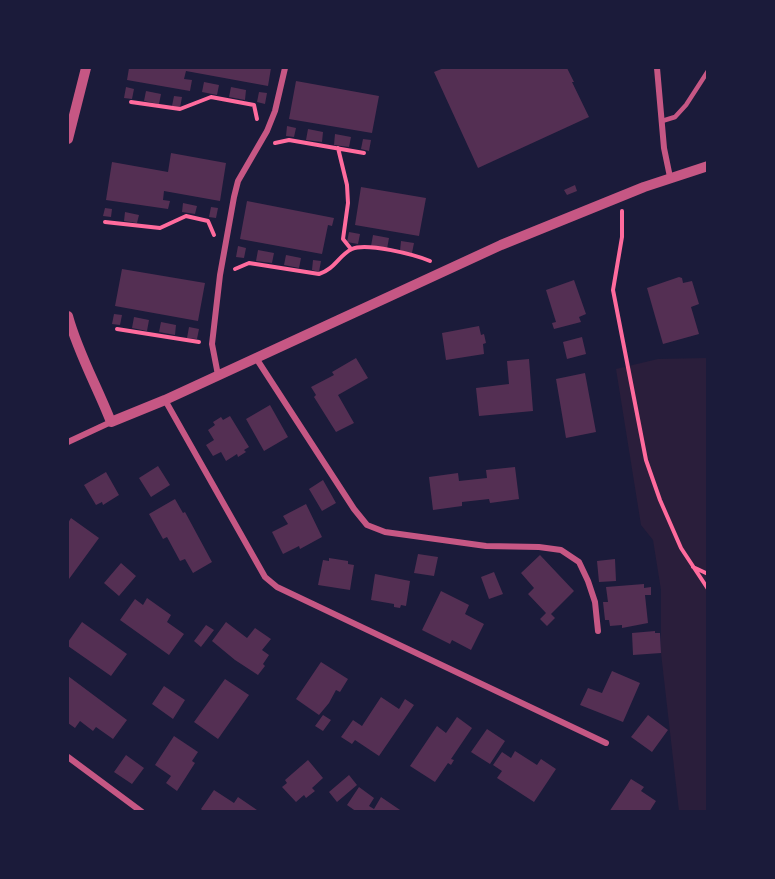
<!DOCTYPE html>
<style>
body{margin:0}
#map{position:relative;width:775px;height:879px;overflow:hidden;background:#1b1b3a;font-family:"Titillium Web",sans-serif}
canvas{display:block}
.frame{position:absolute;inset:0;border:69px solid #1b1b3a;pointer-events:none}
</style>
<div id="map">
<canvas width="775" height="879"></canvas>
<div class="frame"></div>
</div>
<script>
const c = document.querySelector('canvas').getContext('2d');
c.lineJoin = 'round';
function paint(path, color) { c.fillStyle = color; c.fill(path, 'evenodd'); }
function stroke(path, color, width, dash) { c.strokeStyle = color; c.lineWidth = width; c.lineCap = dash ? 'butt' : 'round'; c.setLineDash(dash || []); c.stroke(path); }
paint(new Path2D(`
 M707,358V811H679L661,653V590L653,540L641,525L616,369L658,359Z`), '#2a1e3b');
paint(new Path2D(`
 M129,68H271L268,86L186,71L184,79L192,80L190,91L127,80Z
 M444,68H567L574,82H572L589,117L478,168L434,72Z
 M296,81L379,96L372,133L289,119Z
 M204,82L219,85L217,95L202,92Z
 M126,87L134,89L132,99L124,98Z
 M231,87L246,90L245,100L229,97Z
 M146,91L161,94L159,104L144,101Z
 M259,92L267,93L265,104L257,102Z
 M174,96L182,97L180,108L172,106Z
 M287,126L296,128L294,137L286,136Z
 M308,129L323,132L322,142L306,140Z
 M335,134L351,137L349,147L334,145Z
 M363,139L371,140L369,151L361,149Z
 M171,153L226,163L220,201L164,191L163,200L170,201L168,209L106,200L112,162L168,172Z
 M575,185L577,191L567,195L564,190Z
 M361,187L426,198L419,236L355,225Z
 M247,201L334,218L332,226L328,225L322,254L240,239Z
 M183,203L197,206L195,214L182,212Z
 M211,207L218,208L216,218L209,217Z
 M105,208L112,209L111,217L103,216Z
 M125,212L139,215L137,223L124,221Z
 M349,232L360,234L358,244L347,242Z
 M373,235L389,238L387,249L371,246Z
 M401,241L414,243L412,253L400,251Z
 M238,246L246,248L244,258L236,257Z
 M258,250L274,253L272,263L256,261Z
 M286,255L301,258L299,268L284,265Z
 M313,260L321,261L319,272L312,270Z
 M122,269L205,283L198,321L115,306Z
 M679,277L682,278L683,283L692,281L699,304L691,307L699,334L663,344L647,288Z
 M574,280L586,314L579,317L581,322L554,329L552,323L556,322L546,290Z
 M114,314L122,315L120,325L112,324Z
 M134,317L149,320L147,331L132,328Z
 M161,322L176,325L175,335L159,332Z
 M479,326L481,335L484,334L486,343L483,344L484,354L446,360L442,333Z
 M189,327L199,329L197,339L187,338Z
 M582,337L586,354L567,359L563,342Z
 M356,358L368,378L338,395L354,423L336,432L314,397L316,395L311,387L334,375L332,372Z
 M529,359L533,411L479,416L476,388L509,384L507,361Z
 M585,373L596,432L566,438L556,379Z
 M270,405L288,437L264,451L246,419Z
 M230,416L249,447L244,450L246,452L238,457L237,454L226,461L221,452L213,456L206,445L214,440L208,430L215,425L213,422L221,417L223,420Z
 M158,466L170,485L151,497L139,478Z
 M515,467L519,499L490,503L489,499L462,502V506L433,510L429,477L458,473L459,481L487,478L486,470Z
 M106,472L119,495L103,505L102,502L96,505L84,485Z
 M323,480L336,503L322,511L309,489Z
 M175,499L183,513L185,512L212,562L193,573L185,559L180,561L167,537L163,539L149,514Z
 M306,504L322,537L300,549L299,546L283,554L272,532L288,524L283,516Z
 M71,518L99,538L69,579L68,578V523Z
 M418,554L438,557L434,576L414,573Z
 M540,555L574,591L551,614L555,618L547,626L540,619L546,613L528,594L534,588L521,573Z
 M329,558L348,561V564L354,565L350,590L318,585L323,560L329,561Z
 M615,559L616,581L599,582L597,561Z
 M121,563L136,576L119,596L104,583Z
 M494,572L503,594L489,599L481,577Z
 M375,574L410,581L406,606L401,605L400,608L394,607V604L371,600Z
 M644,584V588L651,587V595H645L648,623L622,628V625L610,626L609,620H605L603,602H608L606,587Z
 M441,591L469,605L465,614L484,624L471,650L452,640L450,644L422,630Z
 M147,598L171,615L167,622L184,634L169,655L120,620L135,599L143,605Z
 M82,622L127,654L111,676L68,646V642Z
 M226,622L247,638L255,628L271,639L262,650L269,655L263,664L265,666L258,675L235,660L212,641Z
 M206,625L214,630L201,647L194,641Z
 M655,631V633H660L661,653L633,655L632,633Z
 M321,662L348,679L340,692L336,690L329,703L319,715L296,699Z
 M612,671L640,683L623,722L580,705L588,688L602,693Z
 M68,676L127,720L113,739L96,727L93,731L80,721L75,728L68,723Z
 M225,679L249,695L218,739L194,722Z
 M164,686L185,700L173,719L152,704Z
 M381,697L399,709L405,699L414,705L379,756L355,740L352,744L341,737L353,720L362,726Z
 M323,715L331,720L323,731L315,726Z
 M648,715L668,730L652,752L631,737Z
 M457,717L472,728L451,759L454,760L451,765L448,763L435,782L410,766L437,726L446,733Z
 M487,729L505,741L490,764L471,752Z
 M174,736L198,752L192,761L195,763L177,791L166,783L171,776L155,765Z
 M515,751L537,765L541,759L556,769L534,802L497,778L502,771L493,765L502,752L511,758Z
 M126,755L144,768L132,784L114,772Z
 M308,760L323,778L312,788L315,791L306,798L304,795L296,802L282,787L287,783L285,780Z
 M349,775L357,785L337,802L329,792Z
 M631,779L644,787L641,791L656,801L649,812H609Z
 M359,787L374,798L369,806L374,809L381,797L403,812H357L347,805Z
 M214,790L234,803L238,797L257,810L256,812H204L201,809Z`), '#542f53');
stroke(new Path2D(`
 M131,102L180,109L211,97L254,105L257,119
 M275,143L289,140L364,153
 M338,148L347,185L348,203L343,239L351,249
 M622,211V237L613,290L646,460L660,500L681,548L708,589
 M105,222L160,228L186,216L208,221L214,235
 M235,269L249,263L319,274C335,269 339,255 352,249C366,242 416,255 430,261
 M117,329L199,342
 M693,567L708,574`), '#ff6b9d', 4);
stroke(new Path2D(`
 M662,121L675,117L686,105L708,71`), '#c65784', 4.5);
stroke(new Path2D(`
 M657,68L664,148L670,177
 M256,358L354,509L367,525L385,532L486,546L539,547L561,550L579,562L588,581L595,602L598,631
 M218,375L212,344L220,275L234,197L238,181L267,131L275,111L285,68
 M165,400L265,577L277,587L606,743
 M68,442L111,422
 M68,757L142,812`), '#c65784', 6);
stroke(new Path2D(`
 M68,139L86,68
 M68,316C78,353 97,386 111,422L165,400L501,245L644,187L708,166`), '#c65784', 10);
</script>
